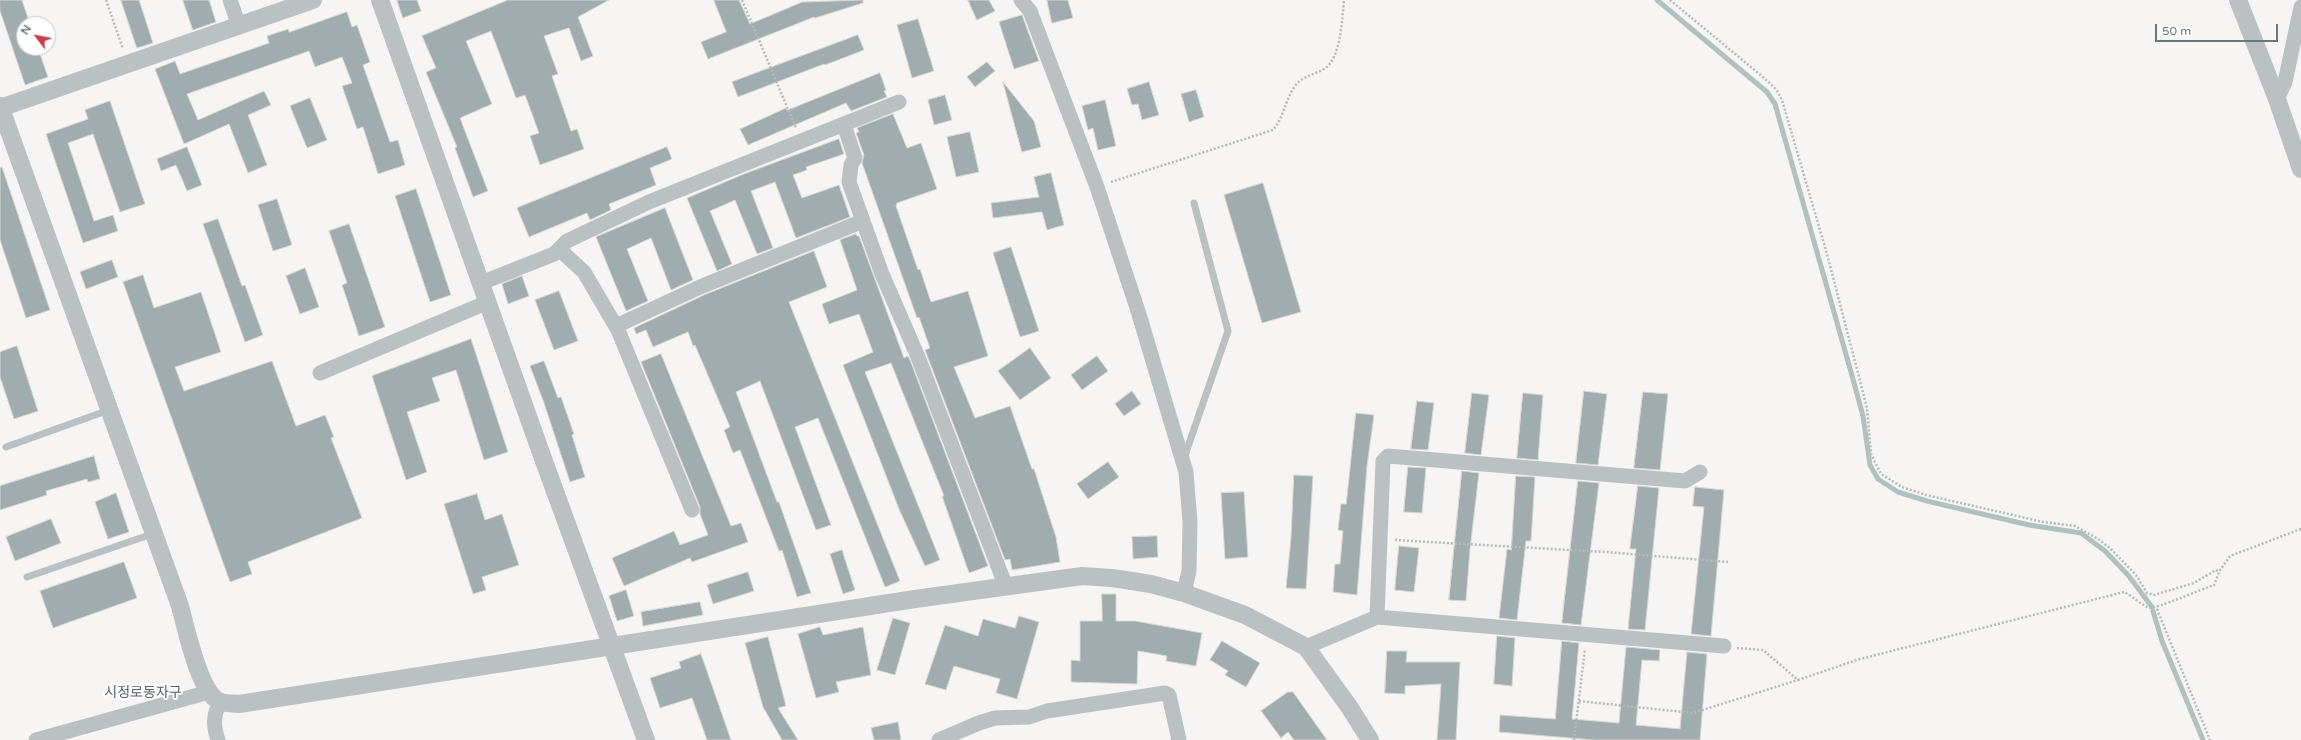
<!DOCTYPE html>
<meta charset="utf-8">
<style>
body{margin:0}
#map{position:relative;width:2301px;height:740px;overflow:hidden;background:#f6f5f3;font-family:"Varela Round",sans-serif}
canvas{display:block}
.north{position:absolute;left:16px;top:16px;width:40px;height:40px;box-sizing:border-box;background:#fff;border:1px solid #c1c9ca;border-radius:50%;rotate:302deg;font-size:11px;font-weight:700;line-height:16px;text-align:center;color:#64797a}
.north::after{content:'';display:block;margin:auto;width:14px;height:18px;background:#cd3c4b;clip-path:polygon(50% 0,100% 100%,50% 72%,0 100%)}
.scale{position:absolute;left:2155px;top:24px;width:123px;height:18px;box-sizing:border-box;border:2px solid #64797a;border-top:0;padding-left:5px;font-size:12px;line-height:14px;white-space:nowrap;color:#64797a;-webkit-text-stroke:3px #fff;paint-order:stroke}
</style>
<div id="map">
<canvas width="2301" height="740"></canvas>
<div class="north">N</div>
<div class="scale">50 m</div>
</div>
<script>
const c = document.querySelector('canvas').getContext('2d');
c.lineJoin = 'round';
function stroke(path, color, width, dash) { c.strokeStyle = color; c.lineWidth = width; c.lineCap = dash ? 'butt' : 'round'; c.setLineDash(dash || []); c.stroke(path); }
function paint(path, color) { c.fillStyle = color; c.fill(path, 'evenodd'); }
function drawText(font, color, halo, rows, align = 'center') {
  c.font = font + ' "Varela Round","Noto Sans KR",sans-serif'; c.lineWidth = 4; c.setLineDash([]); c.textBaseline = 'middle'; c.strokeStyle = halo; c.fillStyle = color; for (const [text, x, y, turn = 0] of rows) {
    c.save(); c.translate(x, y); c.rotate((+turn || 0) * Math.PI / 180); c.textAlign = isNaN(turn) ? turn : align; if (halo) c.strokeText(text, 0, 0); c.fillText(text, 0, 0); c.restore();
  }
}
stroke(new Path2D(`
 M1657,0L1767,92L1775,104L1851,372L1863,416L1870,465L1878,479L1898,492L1927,501L2029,525L2081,533L2105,551L2128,575L2152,607
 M2153,611L2162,641L2203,740`), '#b1c1bf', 5);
const building = new Path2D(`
 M0,0H22L30,24H24V48H38L48,77L25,85L0,11Z
 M121,0H139L153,43L137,48Z
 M183,0H209L216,22L193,30Z
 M397,0H417L421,11L403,18Z
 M508,0H609L578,17L593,56L581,61L569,28L544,36L558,74L552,76L571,131L577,129L584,149L540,165L530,136L539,133L525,95L516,98L491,31L466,41L492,104L460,118L488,191L473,197L455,148L457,147L426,72L436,68L422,36Z
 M714,0H739L750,24L802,2L863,0V3L815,18L814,17L708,59L701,42L726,32Z
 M968,0H989L995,11L977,20Z
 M1047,0H1068L1073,18L1052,23Z
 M347,12L352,27L357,25L370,62L363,65L390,142L398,140L405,165L378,174L363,127L357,129L342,86L352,83L342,57L315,67L309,51L187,94L198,120L264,91L271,105L248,115L267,165L248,173L229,124L184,144L155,69L175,61L180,74L269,43L267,36L288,29L289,32Z
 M1022,15L1039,61L1014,69L999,22Z
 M918,19L934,71L912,78L897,25Z
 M858,35L864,50L825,65L824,64L738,97L732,82Z
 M987,62L995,71L975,87L967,77Z
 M880,73L886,90L884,91L887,97L851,111L846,103L748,145L740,129L786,108L787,110Z
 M1003,82L1034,121L1041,147L1022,152Z
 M1149,82L1159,115L1142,120L1138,104L1132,105L1127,89Z
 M1196,90L1204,117L1189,122L1181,94Z
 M945,95L952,120L934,125L928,100Z
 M310,98L327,140L307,148L290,106Z
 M1105,100L1116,146L1098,150L1093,128L1088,130L1082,106Z
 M110,101L145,204L120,212L93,134L68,143L94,221L113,215L118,231L83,243L46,134L88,119L85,110Z
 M893,114L907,148L921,143L937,189L897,203L896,206L918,270L920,269L931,302L968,291L988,356L954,367L975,418L1010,406L1032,469H1034L1056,537L1060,562L1012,570L1010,559L1005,560L925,350L930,348L919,317L917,318L862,163L864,155L856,133L859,132L857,128Z
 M970,132L979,172L956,177L947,137Z
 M839,139L844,154L806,167L807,170L793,175L802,198L839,185L850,217L796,238L775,182L751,191L773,248L757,254L735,200L710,211L732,264L717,271L687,198L744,174Z
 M187,147L202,185L187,191L176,165L161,171L157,159Z
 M667,147L672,159L650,168L656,185L609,204L611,210L590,220L587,213L529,237L517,208Z
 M2,167L50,310L26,318L0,240V168Z
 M1051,173L1064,225L1047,230L1042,212L993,218L991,203L1039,197L1034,177Z
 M1263,183L1301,312L1262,323L1224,195Z
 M416,189L451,295L430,302L395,196Z
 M277,199L292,245L273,251L258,205Z
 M665,208L693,280L671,290L651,238L627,249L648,301L626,311L596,237Z
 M218,219L242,286L245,285L263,335L245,342L203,224Z
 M349,224L385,327L359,336L342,285L347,283L329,231Z
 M856,234L857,236H859L904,358L908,356L910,360L988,566L969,573L942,496H944L891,363L865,372L940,560L925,566L899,509L843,365L873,352L859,314L829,324L822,304L857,290L840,240Z
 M1011,247L1039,331L1020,337L993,253Z
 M814,251L827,287L789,302L900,581L885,587L818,418L795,427L831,525L816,530L760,381L736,392L777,502H779L811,593L797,597L782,550L779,551L740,450L733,453L724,430L730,427L695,345L693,346L688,332L653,347L646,330L636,334L634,328L704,295Z
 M112,260L118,277L86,289L80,272Z
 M305,268L319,307L300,314L286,276Z
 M143,275L154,308L201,292L221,352L175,367L184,391L272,361L296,426L325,415L334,437L331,438L362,518L248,562L252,574L230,582L123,282Z
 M522,276L529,296L508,304L502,284Z
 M559,291L578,341L554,350L535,300Z
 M471,339L508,452L484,460L456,370L432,378L440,401L407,412L427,472L406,480L372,376Z
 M17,346L38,411L14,419L0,377V352Z
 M1030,348L1051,378L1020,400L998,371Z
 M661,354L731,526L741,523L748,542L692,562L690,558L624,586L612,558L674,531L680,545L708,535L700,514V507L641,362Z
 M1097,356L1108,371L1082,390L1071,375Z
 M544,361L558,398L561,397L574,434L572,435L585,477L570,482L544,403L530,366Z
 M1132,391L1141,404L1124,416L1115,404Z
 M1584,391L1607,394L1598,465L1576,463Z
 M1643,392L1668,394L1660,470L1634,468Z
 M1472,393L1489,395L1481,455L1465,453Z
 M1523,393L1543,395L1538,460L1517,458Z
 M1417,401L1434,403L1428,450L1411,449Z
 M1356,413L1374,415L1367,466L1357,595L1333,592L1335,564H1340L1343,531L1338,530L1341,504H1346Z
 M94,456L100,479L88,482L87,479L46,491L47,495L0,510V486Z
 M1108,462L1119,477L1088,499L1077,484Z
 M1408,467L1426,468L1422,513L1404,512Z
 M1462,471L1479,473L1470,549L1466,601L1449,600Z
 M1294,475L1313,476L1306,589L1286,588L1291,538Z
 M1516,476L1535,477L1531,541H1526L1517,620L1499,618L1507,549L1511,550Z
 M1578,481L1599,483L1581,625L1562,623Z
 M1638,486L1659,488L1645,630L1628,629L1636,549H1630Z
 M1695,487L1724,490L1711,636L1691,634L1704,507L1693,506Z
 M1244,492L1248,557L1225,559L1221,493Z
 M116,493L129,532L108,539L95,502Z
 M477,494L485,520L502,514L519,565L482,577L486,590L473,594L444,504Z
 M51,519L61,543L15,561L6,537Z
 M1157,536L1158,557L1133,559L1132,537Z
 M1399,546L1419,548L1414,592L1395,590Z
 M842,550L855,590L843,594L830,554Z
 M124,562L137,598L53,628L40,591Z
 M748,572L754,591L713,604L707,585Z
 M626,590L634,616L617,621L609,596Z
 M1102,594H1116V621H1135L1202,633L1196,666L1166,661L1167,656L1138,651L1137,684L1071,682V660L1080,661V621H1102Z
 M700,602L703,615L643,626L641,612Z
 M1019,616L1039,622L1017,699L996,693L1000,679L954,666L946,690L925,684L945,625L978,636L983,619L1015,628Z
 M893,618L910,623L895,675L877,670Z
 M820,627L823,635L863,627L871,675L836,682L839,692L816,698L798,634Z
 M1497,636L1515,638L1512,686L1494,684Z
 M768,637L786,706L778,708L798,740H782L763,707L745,643Z
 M1222,641L1260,663L1246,687L1225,675L1228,671L1210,660Z
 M1562,641L1579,643L1572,719L1619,723L1626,647L1660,650L1659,661L1642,660L1636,725L1680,729L1687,652L1707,654L1700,740H1594L1499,732L1500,715L1555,719Z
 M1387,651H1407L1406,662H1460L1456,740H1437L1441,684L1405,686V694L1385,693Z
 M701,654L731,740H707L692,698L660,708L650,678L681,668L679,662Z
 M1288,692H1293L1327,740H1294L1288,732L1281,738L1261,711Z
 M898,722L901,740H874L871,728Z`);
paint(building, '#a0acad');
stroke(building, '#d7d7d5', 1);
stroke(new Path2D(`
 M106,0L123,49
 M742,0L796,128
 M1670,0L1763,77L1776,89L1782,100L1827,254L1867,408L1871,454L1881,474L1902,487L1926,495L2043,522L2075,526L2098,539L2110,548L2136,575L2147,593L2154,595L2194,583L2216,570L2219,572
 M1111,182L1273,130C1284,117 1285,100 1295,86C1302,76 1314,75 1324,69C1341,59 1342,19 1344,0
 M1395,540L1606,552L1728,562
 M2157,609L2210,740
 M1737,648L1763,650L1798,680L1860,659L2124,592C2131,595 2144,607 2150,608C2155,609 2205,588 2214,585L2219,572L2230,556L2301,529
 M1579,701L1693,713L1798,680
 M1574,740L1585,649`), '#b5baba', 2.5, [2, 2]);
stroke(new Path2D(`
 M6,447L109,410
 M1184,458L1228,331L1194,203
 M27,577L155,533`), '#bbc1c2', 7);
stroke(new Path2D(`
 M230,0L239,26
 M1021,0L1030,11L1097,187L1138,311L1186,472L1190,522L1189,571L1184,593
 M2277,99L2285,82L2301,7
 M844,125L855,158L851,165L849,182L882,274L918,357L1006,587
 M559,249L584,272L618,330L692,510
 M481,283L554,254L567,241L649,202L899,102
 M616,326L700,287L863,221
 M320,373L488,302
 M1377,617L1383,461L1388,456L1685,481L1700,472
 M1306,647L1377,617L1724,646
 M36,740L209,692
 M218,740C213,725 213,716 220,702
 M939,740L979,723L995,718L1029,717L1047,711L1165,693L1169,695L1179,740`), '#bbc1c2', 15);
stroke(new Path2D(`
 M380,0L545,464L646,740
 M2238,0L2277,99L2301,169
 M0,106L180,606C186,627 199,695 221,702C226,704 234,703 239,704L915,599L1082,576L1112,578L1151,584L1184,593L1245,615L1306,647L1350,708L1370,740
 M0,108L313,0`), '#bbc1c2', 18);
drawText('14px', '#556466', '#fff', [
 ["시정로동자구",143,693]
]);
</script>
